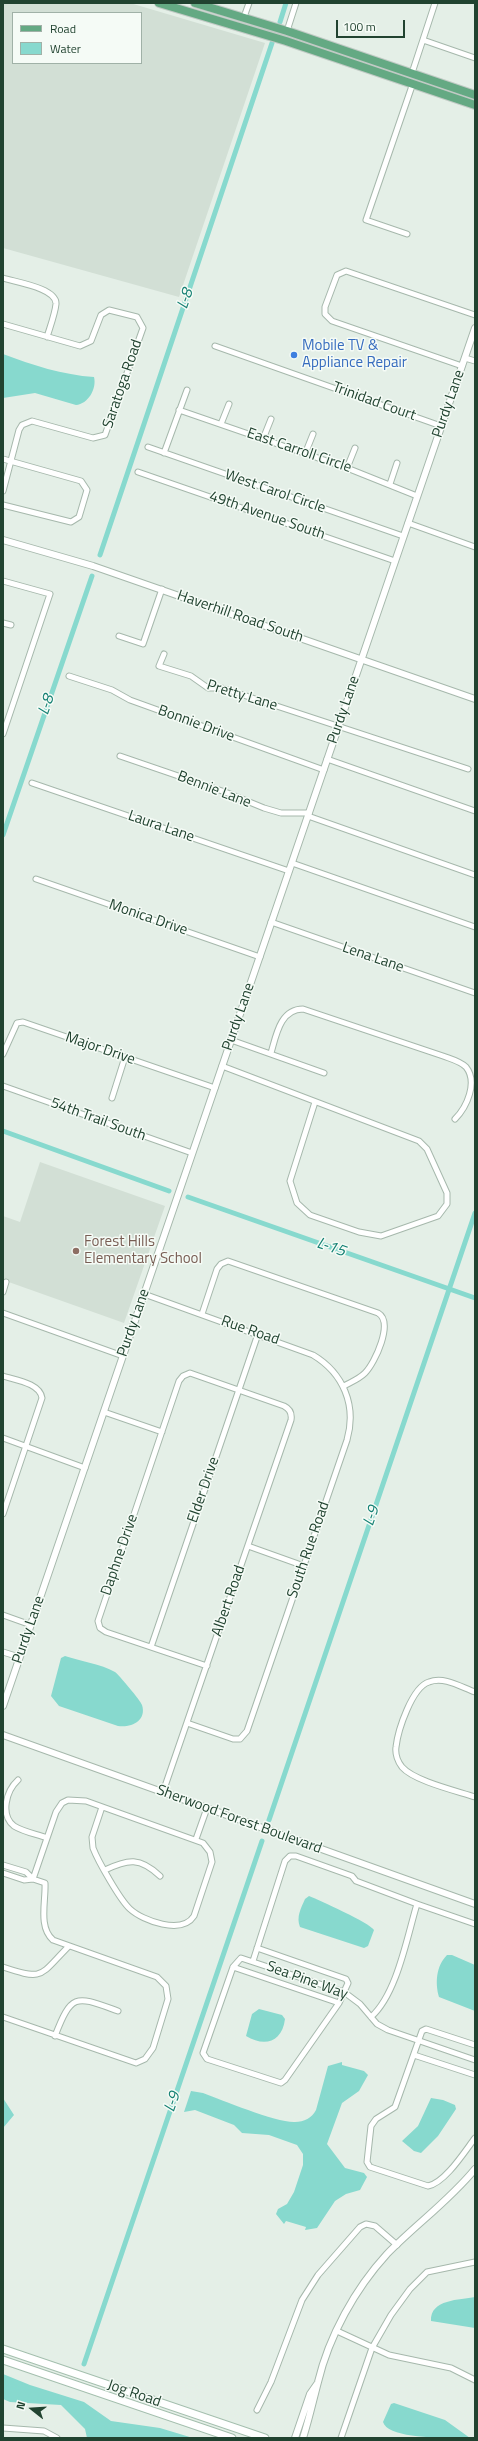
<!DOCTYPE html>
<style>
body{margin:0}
#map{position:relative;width:478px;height:2441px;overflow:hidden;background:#e4efe7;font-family:"Titillium Web",sans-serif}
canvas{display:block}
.frame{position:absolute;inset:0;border:4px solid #214330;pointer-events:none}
.legend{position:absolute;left:12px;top:12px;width:130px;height:52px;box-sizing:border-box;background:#f5fbf6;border:1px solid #a0b1a7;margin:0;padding:5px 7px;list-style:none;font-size:12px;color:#214330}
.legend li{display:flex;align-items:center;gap:8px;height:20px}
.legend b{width:20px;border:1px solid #a0b1a7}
.north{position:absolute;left:12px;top:2389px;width:40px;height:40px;-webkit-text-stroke:3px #f5fbf6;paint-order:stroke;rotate:287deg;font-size:11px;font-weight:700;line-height:16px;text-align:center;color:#214330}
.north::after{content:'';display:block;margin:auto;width:14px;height:18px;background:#214330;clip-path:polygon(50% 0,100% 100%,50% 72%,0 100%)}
.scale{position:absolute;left:336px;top:20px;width:69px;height:18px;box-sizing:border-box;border:2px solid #214330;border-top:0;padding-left:5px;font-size:12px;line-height:14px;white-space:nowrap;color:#214330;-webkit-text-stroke:3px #f5fbf6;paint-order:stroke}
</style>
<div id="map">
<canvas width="478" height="2441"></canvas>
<div class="frame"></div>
<ul class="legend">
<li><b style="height:5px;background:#64a983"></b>Road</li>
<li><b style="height:11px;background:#87d9ce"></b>Water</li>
</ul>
<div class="north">N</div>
<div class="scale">100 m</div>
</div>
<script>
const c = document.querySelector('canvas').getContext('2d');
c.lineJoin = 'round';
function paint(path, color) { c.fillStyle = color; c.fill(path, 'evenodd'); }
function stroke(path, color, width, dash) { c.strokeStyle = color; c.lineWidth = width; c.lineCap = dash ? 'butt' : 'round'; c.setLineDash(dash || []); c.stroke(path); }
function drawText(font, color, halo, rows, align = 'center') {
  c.font = font + ' "Titillium Web",sans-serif'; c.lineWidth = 3; c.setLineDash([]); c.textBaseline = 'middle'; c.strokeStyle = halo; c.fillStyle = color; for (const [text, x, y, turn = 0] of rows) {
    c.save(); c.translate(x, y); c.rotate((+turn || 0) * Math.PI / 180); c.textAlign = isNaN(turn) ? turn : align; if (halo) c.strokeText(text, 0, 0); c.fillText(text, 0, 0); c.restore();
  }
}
paint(new Path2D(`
 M3,3H130L265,43L179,297L3,248ZM13,13H141V63H13Z
 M40,1162L165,1206L124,1323L3,1280V1216L20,1222Z`), '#d2dfd5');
paint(new Path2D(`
 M3,354C32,365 63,375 94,377C97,389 88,404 76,405L35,393L3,398Z
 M65,1656C80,1661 101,1664 115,1672C119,1675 141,1701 142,1705C147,1721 131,1728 118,1726L59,1706L51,1696L61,1658Z
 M309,1896C319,1900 370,1923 374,1930L368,1946L364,1948L300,1927C296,1917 301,1908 305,1899Z
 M447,1955H452L475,1965V2011L439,1997C435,1983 436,1966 447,1955Z
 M259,2009L282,2015L285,2019C282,2043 264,2047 246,2036L252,2014Z
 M342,2062V2065L364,2071L368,2075L359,2091L342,2103L327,2144L345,2168L364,2173L367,2177L360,2190L346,2194L335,2201L317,2228L305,2230L306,2227L286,2221L284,2224L276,2214L278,2209L287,2204L294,2192L303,2165V2154L297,2145L269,2135L242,2133L234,2125L195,2110L184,2112L191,2091L203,2093C222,2100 277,2123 295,2122C304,2122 312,2118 316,2110L328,2066Z
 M3,2098L14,2115L3,2128Z
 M431,2098L443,2100L455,2105L456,2109L438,2136L421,2153L414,2151L402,2141L418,2126Z
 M475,2297V2328L431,2321C430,2299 460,2300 475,2297Z
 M3,2374L30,2385L84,2402L111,2421L160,2428L193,2438H87L85,2429L61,2405L10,2402L3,2399Z
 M394,2403L445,2420L470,2438C453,2438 388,2440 383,2422L391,2404Z`), '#87d9ce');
stroke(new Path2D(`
 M280,22L286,3
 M100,555L272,43
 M3,835L92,576
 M3,1131L169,1191
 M188,1197L475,1298
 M269,1820L475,1213
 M84,2364L262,1841`), '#87d9ce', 5);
const minor = new Path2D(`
 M244,17L249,3
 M287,31L296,3
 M423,40L475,58
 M412,73L435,3
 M407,234L366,220L413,83
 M3,278C15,282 57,288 56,304C55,314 50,327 47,337
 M3,324L80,346L91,341L101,315L109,310L137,317L143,328L105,435L93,438L32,421L22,425L19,430L3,491
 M215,346L441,426
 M465,358L475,361
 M462,366L332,321L325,314V307L337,275L346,271L475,315
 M179,410L347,468L417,496
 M221,424L229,404
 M263,439L271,419
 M148,447L403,536
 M164,453L187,390
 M305,454L313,434
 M3,459L81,481L87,490L79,517L71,522L3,505
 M347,468L355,448
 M138,472L395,561
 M390,484L397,463
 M408,523L475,547
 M3,581L50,594L3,734
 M3,623L11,625
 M119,636L143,644L162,589
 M164,654L159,666L191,676L208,688H222L468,769
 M69,676L112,690L130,700L324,770
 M120,756L225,792L264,808L281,813H309
 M327,759L475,811
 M32,783L289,871
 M308,816L475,875
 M292,863L475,927
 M36,879L260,957
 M271,922L475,993
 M231,1040L324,1073
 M271,1053C276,1036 280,1009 303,1009L443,1056C451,1059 460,1061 466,1067C478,1082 467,1107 455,1119
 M3,1054L17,1023L23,1022L215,1088
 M222,1066L419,1141L427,1149L447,1193V1204L438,1216L381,1236L359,1232L310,1215L297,1203L290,1181L315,1102
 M3,1086L192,1153
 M112,1098L125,1057
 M3,1292L6,1282
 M144,1294L313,1355C343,1373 357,1405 347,1440L247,1731L240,1739H233L187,1723
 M3,1313L123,1356
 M202,1314L217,1269L221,1264L228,1261L378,1313C394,1322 375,1363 365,1373C359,1379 351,1382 344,1386
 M3,1376C15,1380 40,1383 42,1398L3,1514
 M104,1412L162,1432
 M3,1438L85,1468
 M248,1546L304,1566
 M3,1615L31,1625
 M151,1647L258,1334
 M3,1652L19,1657
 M475,1692C461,1687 444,1676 429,1682C412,1687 398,1730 396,1747C395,1754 398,1762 402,1767C414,1781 457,1791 475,1797
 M18,1780C6,1791 0,1815 14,1826C24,1832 36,1834 47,1838
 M163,1792L291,1420C292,1414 290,1409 284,1406L190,1373L183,1376L179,1381L98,1621L100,1628L106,1632L207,1666
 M196,1839L207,1808
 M3,1865L26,1872L33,1879L45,1883C46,1901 38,1927 53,1940L157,1977L166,1986L168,1999L153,2048L145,2059L136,2063L3,2017
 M105,1870C128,1859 140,1857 160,1876
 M3,1873L24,1880L33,1879
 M33,1879L56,1812L62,1803L68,1800L86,1801L203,1843L210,1852L212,1862L194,1916C182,1935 143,1921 130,1909C120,1900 98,1861 93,1848L92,1837L102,1807
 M417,1904L475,1924
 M257,1948L346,1979L348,1983L339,2003L285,2080L281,2083L207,2059L203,2053L233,1967L339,2003
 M253,1961L285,1861L290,1856H296L352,1876L356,1881L417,1904C407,1937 397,1994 371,2017
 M3,1967C45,1981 39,1976 69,1946
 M233,1967L241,1958L344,1992L360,2004L377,2024L388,2030L475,2060
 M55,2036C72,1992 76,1996 118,2011
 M475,2045L426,2029L422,2031L395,2107L376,2119L371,2126L367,2162L370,2167L428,2186C445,2183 465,2151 475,2138
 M414,2055L475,2075
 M337,2331L389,2355L451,2368L475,2380
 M257,2410L271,2382L302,2300L318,2275L360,2227L366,2224L375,2226L397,2245
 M3,2428L44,2431L57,2438
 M341,2438L372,2348L391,2315L410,2289L427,2272L475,2262`);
const tertiary = new Path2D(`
 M3,540L93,566L475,699
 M3,1706L475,328
 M3,1735L475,1904
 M295,2438L310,2394L317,2384
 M303,2438C309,2419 313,2401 318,2382C329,2336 355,2289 387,2254C415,2225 449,2201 475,2169`);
const secondary = new Path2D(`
 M3,2349L265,2438
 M3,2360L232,2438`);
const primary = new Path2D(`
 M159,3L286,41L475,105
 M195,3L287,31L475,95`);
stroke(minor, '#a6b8ac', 7);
stroke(tertiary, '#a6b8ac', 8);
stroke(secondary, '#a4bfae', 9);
stroke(primary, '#c1cac5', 10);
stroke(minor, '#fff', 5);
stroke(tertiary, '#fff', 6);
stroke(secondary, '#fff', 7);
stroke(primary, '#64a983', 8);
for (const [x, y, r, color] of [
 [294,355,4,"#3f7fe0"],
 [76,1251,4,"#8d6e63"]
]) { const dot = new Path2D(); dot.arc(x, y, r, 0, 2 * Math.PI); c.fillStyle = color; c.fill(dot); stroke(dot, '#f5fbf6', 1.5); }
drawText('15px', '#366cbe', '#f5fbf6', [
 ["Mobile TV &",302,346],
 ["Appliance Repair",302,363]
], 'left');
drawText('15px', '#214330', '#f5fbf6', [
 ["Saratoga Road",123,384,-71],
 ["Trinidad Court",374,402,20],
 ["Purdy Lane",449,404,-71],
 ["East Carroll Circle",299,451,19],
 ["West Carol Circle",275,492,19],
 ["49th Avenue South",267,516,19],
 ["Haverhill Road South",240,617,19],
 ["Pretty Lane",242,696,17],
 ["Purdy Lane",344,710,-71],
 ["Bonnie Drive",196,724,20],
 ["Bennie Lane",214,790,21],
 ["Laura Lane",161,827,19],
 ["Monica Drive",148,918,19],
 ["Lena Lane",373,958,19],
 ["Purdy Lane",239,1017,-71],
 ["Major Drive",100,1049,19],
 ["54th Trail South",98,1120,20],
 ["Purdy Lane",134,1323,-71],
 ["Rue Road",250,1331,19],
 ["Elder Drive",204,1490,-71],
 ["South Rue Road",309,1550,-71],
 ["Daphne Drive",120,1555,-71],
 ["Albert Road",229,1601,-71],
 ["Purdy Lane",29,1630,-71],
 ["Sherwood Forest Boulevard",239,1820,20],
 ["Sea Pine Way",307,1981,20],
 ["Jog Road",134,2394,19]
]);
drawText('15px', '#785e54', '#f5fbf6', [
 ["Forest Hills",84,1242],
 ["Elementary School",84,1259]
], 'left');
drawText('italic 16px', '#148073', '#f5fbf6', [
 ["L-8",186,299,-71],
 ["L-8",47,705,-71],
 ["L-15",331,1248,19],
 ["L-9",372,1516,-71],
 ["L-9",173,2102,-71]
]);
</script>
